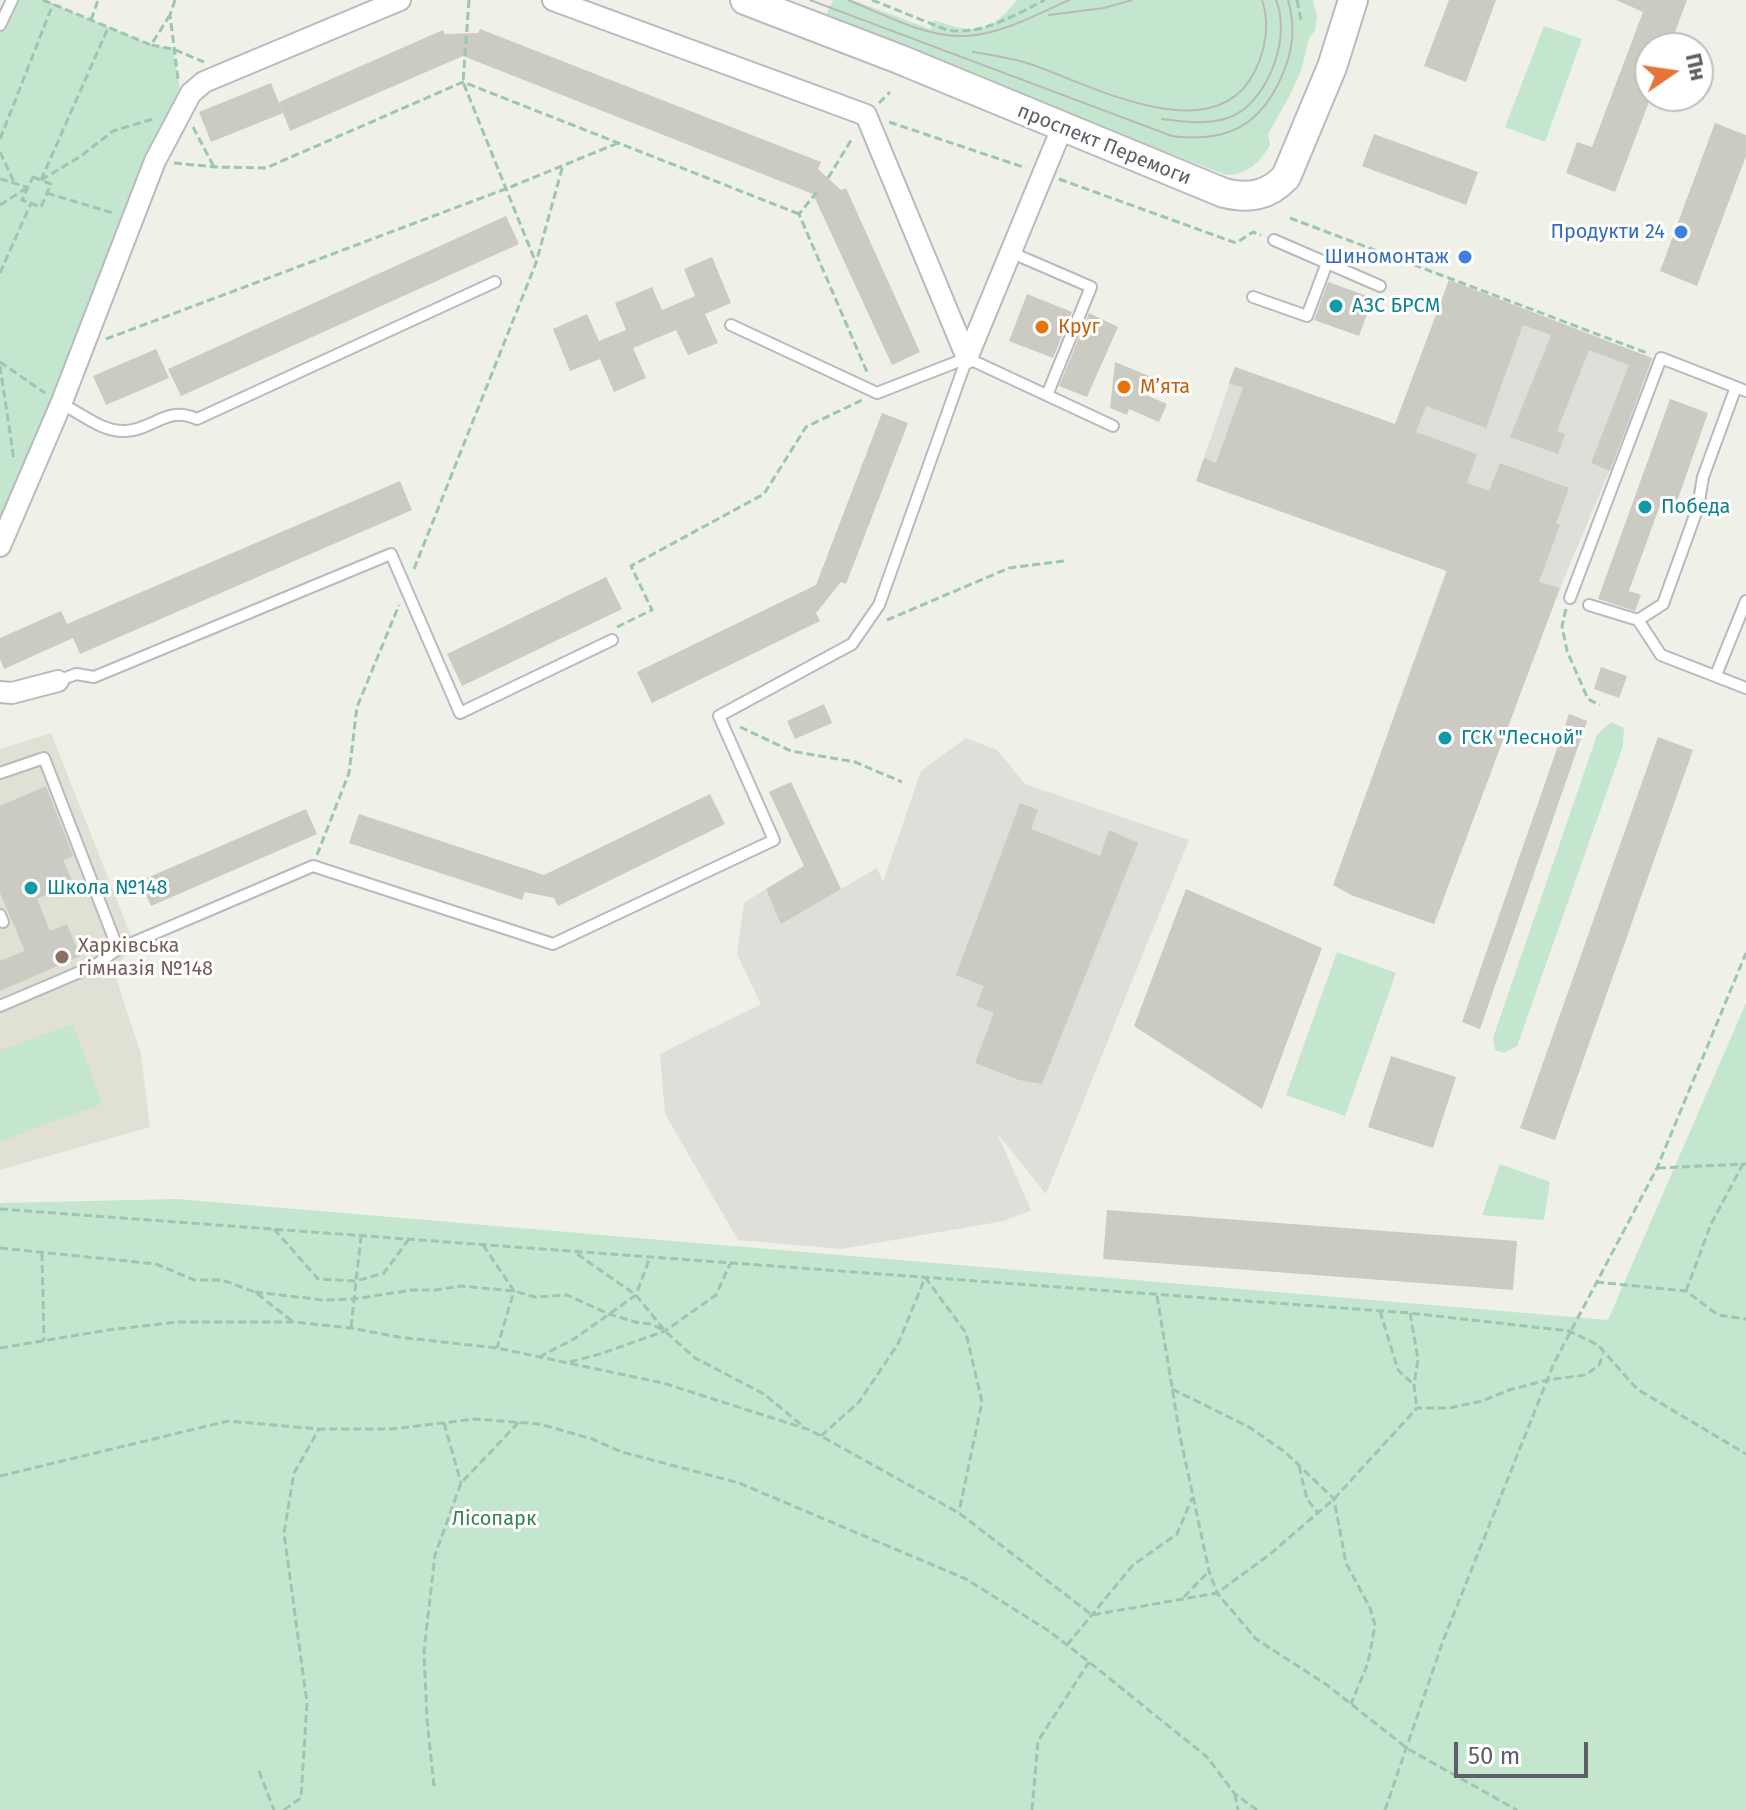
<!DOCTYPE html>
<meta charset="utf-8">
<style>
body{margin:0}
#map{position:relative;width:1746px;height:1810px;overflow:hidden;background:#eff0e7;font-family:"Fira Sans",sans-serif}
canvas{display:block}
.north{position:absolute;left:1634px;top:32px;width:80px;height:80px;box-sizing:border-box;background:#fff;border:2px solid #bfbfc2;border-radius:50%;rotate:77deg;font-size:22px;font-weight:700;line-height:32px;text-align:center;color:#5e6067}
.north::after{content:'';display:block;margin:auto;width:28px;height:36px;background:#e57438;clip-path:polygon(50% 0,100% 100%,50% 72%,0 100%)}
.scale{position:absolute;left:1454px;top:1742px;width:134px;height:36px;box-sizing:border-box;border:4px solid #5e6067;border-top:0;padding-left:10px;font-size:24px;line-height:28px;white-space:nowrap;color:#5e6067;-webkit-text-stroke:6px #fff;paint-order:stroke}
</style>
<div id="map">
<canvas width="1746" height="1810"></canvas>
<div class="north">Пн</div>
<div class="scale">50 m</div>
</div>
<script>
const c = document.querySelector('canvas').getContext('2d');
c.lineJoin = 'round';
function paint(path, color) { c.fillStyle = color; c.fill(path, 'evenodd'); }
function stroke(path, color, width, dash) { c.strokeStyle = color; c.lineWidth = width; c.lineCap = dash ? 'butt' : 'round'; c.setLineDash(dash || []); c.stroke(path); }
function drawText(font, color, halo, rows, align = 'center') {
  c.font = font + ' "Fira Sans",sans-serif'; c.lineWidth = 6; c.setLineDash([]); c.textBaseline = 'middle'; c.strokeStyle = halo; c.fillStyle = color; for (const [text, x, y, turn = 0] of rows) {
    c.save(); c.translate(x, y); c.rotate((+turn || 0) * Math.PI / 180); c.textAlign = isNaN(turn) ? turn : align; if (halo) c.strokeText(text, 0, 0); c.fillText(text, 0, 0); c.restore();
  }
}
paint(new Path2D(`
 M1449,280L1656,360L1560,588L1434,924L1350,894L1333,885L1446,571L1196,481L1235,367L1396,425Z
 M966,738L997,750L1025,784L1189,840L1046,1194L997,1133L1031,1210L1004,1221L841,1249L738,1240L665,1114L660,1054L761,1004L737,954L744,903L766,889L782,923L877,868L883,882L921,771Z`), '#dfdfd9');
paint(new Path2D(`
 M51,733L135,946L113,969L141,1054L150,1127L0,1170V749Z`), '#e0e0d5');
paint(new Path2D(`
 M12,0H44L151,45L173,49L183,108L0,546V25Z
 M833,0H852L930,29L934,20C975,34 988,35 1017,0H1313L1317,17L1315,31L1309,38L1301,71L1289,97L1268,134L1270,145C1261,162 1247,175 1226,175L824,20Z
 M1544,26L1582,39L1545,142L1505,127Z
 M1611,722L1624,728L1623,746L1517,1046L1504,1053L1495,1050L1493,1038L1597,735Z
 M1337,952L1396,973L1345,1116L1286,1095Z
 M1746,1003V1810H0V1203L177,1199L1608,1320Z
 M73,1024L102,1104L0,1141V1050Z
 M1500,1164L1550,1182L1544,1220L1482,1215Z`), '#c4e6ce');
paint(new Path2D(`
 M1449,0H1496L1466,82L1424,66Z
 M1616,0H1687L1669,48H1650V99L1615,192L1566,173L1577,142L1592,147L1643,12Z
 M480,29L821,162L818,169L841,190L846,188L920,352L892,365L813,194L463,56L290,131L279,102L443,30L445,34L478,33Z
 M271,83L283,113L211,142L199,112Z
 M1715,123L1746,135V156L1697,286L1660,271Z
 M1374,134L1478,172L1466,205L1362,166Z
 M506,216L519,244L181,396L168,369Z
 M712,257L731,303L705,314L718,343L688,355L676,330L633,348L646,378L614,392L600,359L570,371L553,329L587,314L599,341L626,330L615,303L652,287L662,310L695,296L684,269Z
 M1449,280L1652,358L1610,471L1591,463L1629,365L1589,350L1557,431L1565,434L1558,454L1510,437L1551,335L1523,325L1486,428L1426,406L1416,432L1477,454L1467,483L1489,491L1500,463L1569,488L1556,523L1560,525L1539,582L1560,588L1434,924L1351,895L1333,885L1447,571L1196,481L1204,458L1216,463L1243,388L1229,383L1235,367L1395,424Z
 M1328,282L1373,298L1359,336L1314,320Z
 M1027,294L1072,312L1053,358L1009,341Z
 M1089,313L1118,327L1087,397L1059,386Z
 M156,349L169,378L106,405L93,376Z
 M1115,362L1154,378L1146,395L1167,404L1159,422L1129,409L1127,415L1110,408Z
 M1670,399L1708,413L1674,510L1660,505L1629,591L1641,595L1635,611L1598,599Z
 M882,413L908,423L846,584L841,582L816,613L820,621L652,703L637,672L816,585Z
 M400,481L412,510L80,654L73,638L4,669L0,659V638L61,611L67,624Z
 M606,577L622,609L462,686L447,654Z
 M1601,667L1627,676L1619,698L1594,689Z
 M824,704L832,723L795,739L787,721Z
 M1569,714L1587,721L1480,1029L1462,1022Z
 M1658,737L1693,750L1555,1140L1520,1128Z
 M791,782L841,889L781,924L766,889L804,866L769,792Z
 M46,786L73,856L63,860L73,883L37,899L50,931L67,924L80,956L0,991V961L25,951L0,893V806Z
 M710,794L725,824L558,906L554,898L525,892L522,900L349,843L359,814L544,875Z
 M1020,803L1038,810L1031,829L1100,856L1109,830L1138,843L1042,1084L1019,1080L975,1063L994,1013L976,1006L984,986L956,975Z
 M306,809L317,834L151,906L140,881Z
 M1186,889L1322,948L1262,1109L1134,1026Z
 M1391,1056L1456,1077L1433,1148L1368,1127Z
 M1107,1210L1517,1241L1513,1290L1103,1259Z`), '#cbcbc3');
const lane = new Path2D(`
 M0,25L12,0
 M1274,240L1380,286
 M1010,252L1091,287L1047,395
 M1253,297L1307,316L1327,263
 M731,325L877,393L967,358L1113,426
 M61,404C82,413 101,432 125,431C154,430 166,405 197,419L495,282
 M1570,598L1661,358L1746,391
 M1589,605L1638,620L1661,655L1746,688
 M1638,620L1663,604L1698,507L1703,477L1736,387
 M1716,675L1746,601
 M58,681L76,674L94,677L391,554L460,713L612,640
 M0,773L44,758L118,949L94,966L0,1006
 M0,915L3,922
 M118,949L313,866L553,944L774,840L719,716L852,644L879,605L967,358`);
const street = new Path2D(`
 M553,0L866,115L967,358L1062,128
 M0,546L61,404L155,161L191,93L204,82L400,0
 M0,692L12,693L58,681`);
const secondary = new Path2D(`
 M745,0L899,59L1224,193C1249,199 1268,196 1286,177L1332,67L1353,0`);
stroke(lane, '#b9bac0', 14);
stroke(street, '#b9bac0', 24);
stroke(secondary, '#babbc2', 32);
stroke(new Path2D(`
 M43,0L151,45
 M175,0L170,15L178,79
 M469,0L463,82L536,263
 M872,0L947,30C982,36 1014,15 1045,0
 M1297,0L1301,20
 M170,15L151,45L173,49L204,62
 M91,20L98,0
 M879,103L890,92
 M889,122L1026,168
 M193,127L214,167
 M0,139L53,4
 M0,152L14,182
 M174,163L215,167L266,168L463,82L799,214
 M33,177L51,184L41,207L22,200Z
 M828,178L853,137
 M0,179L27,187
 M1059,179L1236,243L1253,232L1261,235
 M41,180L108,28
 M41,180L81,156L113,131L156,118
 M817,192L799,214L867,372
 M47,193L116,214
 M0,205L28,187
 M1290,218L1647,353
 M0,273L31,203
 M106,339L508,188L618,143
 M0,362L45,393
 M0,366L14,460
 M414,569L536,263L563,165
 M1566,609L1562,626L1567,651L1588,699L1600,705
 M887,620L1009,568L1064,561
 M617,627L652,610L631,566L764,494L806,427L862,400
 M740,727L791,751L855,762L902,782
 M317,855L349,773L357,707L399,605
 M1658,1168L1746,1164
 M0,1209L1410,1313L1569,1331L1598,1345L1637,1389L1746,1454
 M274,1229L318,1279L356,1281L384,1273L409,1239
 M483,1245L514,1291L497,1348
 M0,1248L156,1264L194,1280H222L255,1292L292,1321
 M42,1253L44,1341
 M577,1254L636,1295L665,1331L695,1358L764,1394L804,1427
 M925,1277L966,1333L982,1402L959,1512
 M1596,1282L1686,1291L1718,1315L1746,1319
 M1686,1291L1711,1224L1743,1164
 M255,1292L323,1300L354,1299L412,1290H435L461,1286L514,1291L535,1297L567,1295L609,1314L639,1323L651,1324L665,1331
 M1157,1296L1180,1436L1209,1571L1217,1593L1256,1639L1327,1685L1408,1749L1517,1810
 M1380,1311L1398,1370L1414,1385
 M1410,1313L1418,1359L1414,1385L1417,1408
 M351,1327L361,1236
 M0,1348L108,1330L178,1322H293L351,1328L398,1337L497,1348L663,1383L807,1429L821,1436L959,1513L1092,1615L1217,1593L1269,1555L1334,1499L1417,1408H1450L1482,1401L1509,1390L1547,1380L1586,1375L1599,1365L1603,1354
 M539,1357L574,1339L636,1295L650,1257
 M570,1362L603,1353L665,1331L716,1295L730,1264
 M1172,1389L1249,1427L1285,1452L1334,1499L1346,1563L1370,1608L1375,1625L1368,1663L1351,1704
 M444,1423L461,1483
 M821,1436L859,1402L898,1344L925,1278
 M1299,1466L1307,1499L1318,1513
 M0,1476L228,1421L319,1429H392L475,1419L540,1424L592,1439L622,1452L739,1483L966,1579L1049,1631L1089,1662L1207,1757L1235,1794L1257,1810
 M1184,1597L1209,1571
 M1067,1645L1133,1565L1177,1534L1192,1498
 M259,1771L274,1810
 M434,1786L427,1720L424,1651L435,1555L461,1483L519,1422
 M1235,1794L1238,1810
 M284,1810L301,1798L307,1703L284,1533L294,1473L319,1429
 M1032,1810L1038,1741L1089,1662
 M1385,1810L1443,1641L1554,1363L1657,1168L1746,953`), '#9cc5b3', 3, [8, 4]);
stroke(lane, '#fff', 10);
stroke(street, '#fff', 20);
stroke(secondary, '#fff', 28);
stroke(new Path2D(`
 M810,0L1172,136C1225,143 1259,127 1281,78C1293,51 1296,28 1288,0
 M848,0C884,14 926,38 965,36C1000,35 1038,14 1069,0
 M1049,15L1104,8L1132,0
 M973,52C993,55 1013,58 1033,65C1091,85 1215,153 1255,71C1266,48 1270,24 1262,0
 M1162,119C1185,122 1213,126 1235,115C1270,96 1291,36 1276,0`), '#b9b9ba', 2);
for (const [x, y, r, color] of [
 [1681,232,8,"#3f7fe0"],
 [1465,257,8,"#3f7fe0"],
 [1336,306,8,"#0f9aa8"],
 [1042,327,8,"#e8710a"],
 [1124,387,8,"#e8710a"],
 [1645,507,8,"#0f9aa8"],
 [1445,738,8,"#0f9aa8"],
 [31,888,8,"#0f9aa8"],
 [62,957,8,"#8d6e63"]
]) { const dot = new Path2D(); dot.arc(x, y, r, 0, 2 * Math.PI); c.fillStyle = color; c.fill(dot); stroke(dot, '#fff', 3); }
drawText('20px', '#5e6067', '#fff', [
 ["проспект Перемоги",1104,145,22]
]);
drawText('20px', '#366cbe', '#fff', [
 ["Продукти 24",1665,232],
 ["Шиномонтаж",1449,257]
], 'right');
drawText('20px', '#0d838f', '#fff', [
 ["АЗС БРСМ",1352,306],
 ["Победа",1661,507],
 ["ГСК \"Лесной\"",1461,738],
 ["Школа №148",47,888]
], 'left');
drawText('20px', '#c56008', '#fff', [
 ["Круг",1058,327],
 ["Мʼята",1140,387]
], 'left');
drawText('20px', '#785e54', '#fff', [
 ["Харківська",78,946],
 ["гімназія №148",78,969]
], 'left');
drawText('20px', '#388450', '#fff', [
 ["Лісопарк",494,1519]
]);
</script>
